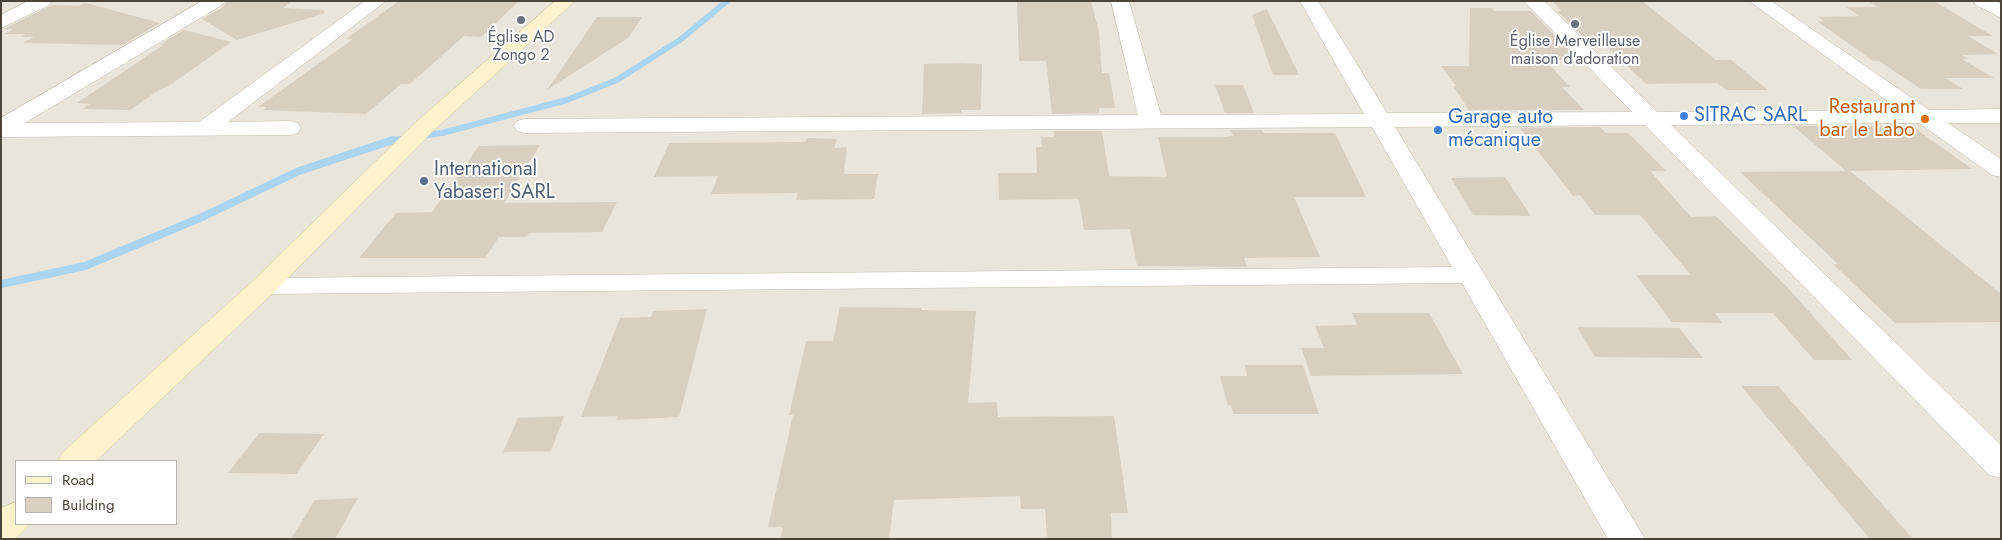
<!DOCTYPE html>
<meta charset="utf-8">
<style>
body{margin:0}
#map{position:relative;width:2002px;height:540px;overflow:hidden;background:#f6f3ec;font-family:Jost,sans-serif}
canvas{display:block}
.frame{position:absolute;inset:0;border:2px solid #4b4439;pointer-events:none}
.legend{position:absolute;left:15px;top:460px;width:162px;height:65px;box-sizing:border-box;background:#fff;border:1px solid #b7b4b0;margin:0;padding:6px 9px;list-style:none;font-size:15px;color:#4b4439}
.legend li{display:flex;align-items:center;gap:10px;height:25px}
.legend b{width:25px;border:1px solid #b7b4b0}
</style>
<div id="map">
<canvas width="2002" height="540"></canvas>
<div class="frame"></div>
<ul class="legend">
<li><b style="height:6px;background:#fff3cd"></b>Road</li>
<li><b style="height:14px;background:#d8cfc1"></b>Building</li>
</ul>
</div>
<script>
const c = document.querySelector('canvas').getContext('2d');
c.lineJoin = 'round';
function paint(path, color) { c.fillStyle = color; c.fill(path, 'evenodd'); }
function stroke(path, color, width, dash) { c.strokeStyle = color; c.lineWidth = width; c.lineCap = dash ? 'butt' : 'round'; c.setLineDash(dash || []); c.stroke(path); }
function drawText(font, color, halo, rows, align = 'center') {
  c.font = font + ' Jost,sans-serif'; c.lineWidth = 4; c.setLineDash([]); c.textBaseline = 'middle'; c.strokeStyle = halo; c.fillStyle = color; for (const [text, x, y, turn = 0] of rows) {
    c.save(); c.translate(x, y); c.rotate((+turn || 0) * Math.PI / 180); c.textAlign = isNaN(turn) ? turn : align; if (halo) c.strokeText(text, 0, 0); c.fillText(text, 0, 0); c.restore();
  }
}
paint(new Path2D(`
 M1,1H2001V539H1ZM16,461H176V524H16Z`), '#eae5da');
stroke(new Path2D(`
 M387,141L442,133L567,100L617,80L680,40L727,1`), '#a9d4f2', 6);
stroke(new Path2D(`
 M1,284L85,266L200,218L299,171L393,140`), '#a9d4f2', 8);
paint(new Path2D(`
 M227,1H292L283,8L324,10L325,13L237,40L202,19L223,7Z
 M399,1H519L481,37L464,36L410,84H401L366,114L263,110L266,107H258L353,39H346Z
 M1017,1H1091L1099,32L1102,73H1109L1115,108H1099V113L1052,114L1046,61H1019Z
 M1552,1H1642L1716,60H1731L1768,90H1726L1718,83L1646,84L1593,34L1586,40L1557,11H1562Z
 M1868,1H1934L1993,36H1968L1998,54L1962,55L1968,59H1962L1994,78H1946L1963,89H1921L1879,61H1873L1817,21H1824L1818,17L1860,16L1846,7H1878Z
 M86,3L160,23L123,45L23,43L34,37H21L26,34H5L14,29H4L52,5L78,6Z
 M1470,8H1492L1494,11H1531L1573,54L1567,60H1545L1570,87H1562L1584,110H1469L1453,86H1456L1441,66H1469Z
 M1267,9L1299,75H1273L1252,15Z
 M597,17H642L628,38L547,90Z
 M184,30L231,42L166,88H162L130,110L82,109L90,104L77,103L163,45H159Z
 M958,63L982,64L981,110H961V113L922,114L924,64Z
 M1215,85H1243L1254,113H1225Z
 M1793,126H1912L1972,169L1846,171Z
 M1600,127L1606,133H1628L1666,171H1650L1691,217L1716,216L1790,290L1852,360H1814L1773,313H1715L1722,323L1672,322L1636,275H1691L1640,215H1595L1580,195L1573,196L1520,128Z
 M1231,130H1261L1263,133H1335L1366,197H1294L1320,257L1244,258L1247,267L1137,266L1130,229L1084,230L1079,199L999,200L998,173H1037L1036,147H1042L1041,137H1054V131H1102L1109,176L1167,177L1158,137H1226L1233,136Z
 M807,138L837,139L834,148L847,147L844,174H878L874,199L796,200L798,193L711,194L718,176L654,177L669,143L805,142Z
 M540,145L504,203L617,202L602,232L529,233L527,237H499L485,258H359L396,213L432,212L479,146Z
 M1850,171L2001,294V322L1895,323L1833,264H1838L1740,172Z
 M1505,177L1531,216L1473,215L1451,178Z
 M840,307L921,308V310L976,311L968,403L997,402L998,417L1114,416L1128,513H1111L1112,539H1047L1045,509H1021L1020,496L894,500L889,539H780L783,527H768L793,415H789L806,341H833Z
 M707,309L679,417L617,420L618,416L581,417L620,318L651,317L653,311Z
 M1352,313H1429L1463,374L1311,376L1301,348H1324L1315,326L1357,325Z
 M1577,327L1679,328L1703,358L1595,357Z
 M1245,365H1303L1319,414H1233L1231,405L1228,406L1220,376H1247Z
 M1741,386H1778L1913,539H1870Z
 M564,416L551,451L503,452L518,418Z
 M259,433L324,434L296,474L228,473Z
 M358,498L335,539H291L315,500Z`), '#d8cfc1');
const street = new Path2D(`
 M28,1H52L49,5L1,28V15Z
 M202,1H225L222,5L25,123L199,122L365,1H386L228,122L290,121L298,123L301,128L298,133L290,135L1,137V118Z
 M1111,1H1129L1161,115L1364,114L1300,1H1318L1387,113L1632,112L1524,1H1544L1657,112L1900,110L1749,1H1771L1929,110L2001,109V123H1948L2001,159V177L1992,175L1919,123L1671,125L2001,445V478L1989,475L1645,125L1395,127L1645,539H1608L1462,283L264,294L254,292L250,286L254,280L264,278L1452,267L1372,127L525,133L517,131L514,126L517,121L525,119L1138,115Z
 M1973,1H1996L2001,4V18L1976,5Z`);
const secondary = new Path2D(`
 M555,1H575L432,132L274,292L96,461H58L63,452L254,280L416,122Z
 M16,502V524H30L15,539H1V508Z`);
stroke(street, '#c2bbae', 1);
stroke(secondary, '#d6c79b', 1);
paint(street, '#fff');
paint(secondary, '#fff3cd');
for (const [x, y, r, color] of [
 [521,20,5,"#6b7280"],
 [1575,24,5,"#6b7280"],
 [1684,116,5,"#3f7fe0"],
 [1925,119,5,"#e8710a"],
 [1438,130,5,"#3f7fe0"],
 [424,181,5,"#5c6f8a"]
]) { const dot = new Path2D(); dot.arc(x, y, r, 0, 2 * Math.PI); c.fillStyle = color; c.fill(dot); stroke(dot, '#fff', 2); }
drawText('16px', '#5b616d', '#fff', [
 ["Église AD",521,38],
 ["Zongo 2",521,56],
 ["Église Merveilleuse",1575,42],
 ["maison d'adoration",1575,60]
]);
drawText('20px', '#c56008', '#fff', [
 ["Restaurant",1915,108],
 ["bar le Labo",1915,131]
], 'right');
drawText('20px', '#366cbe', '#fff', [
 ["SITRAC SARL",1694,116],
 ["Garage auto",1448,118],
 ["mécanique",1448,141]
], 'left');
drawText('20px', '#4e5e75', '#fff', [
 ["International",434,170],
 ["Yabaseri SARL",434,193]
], 'left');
</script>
